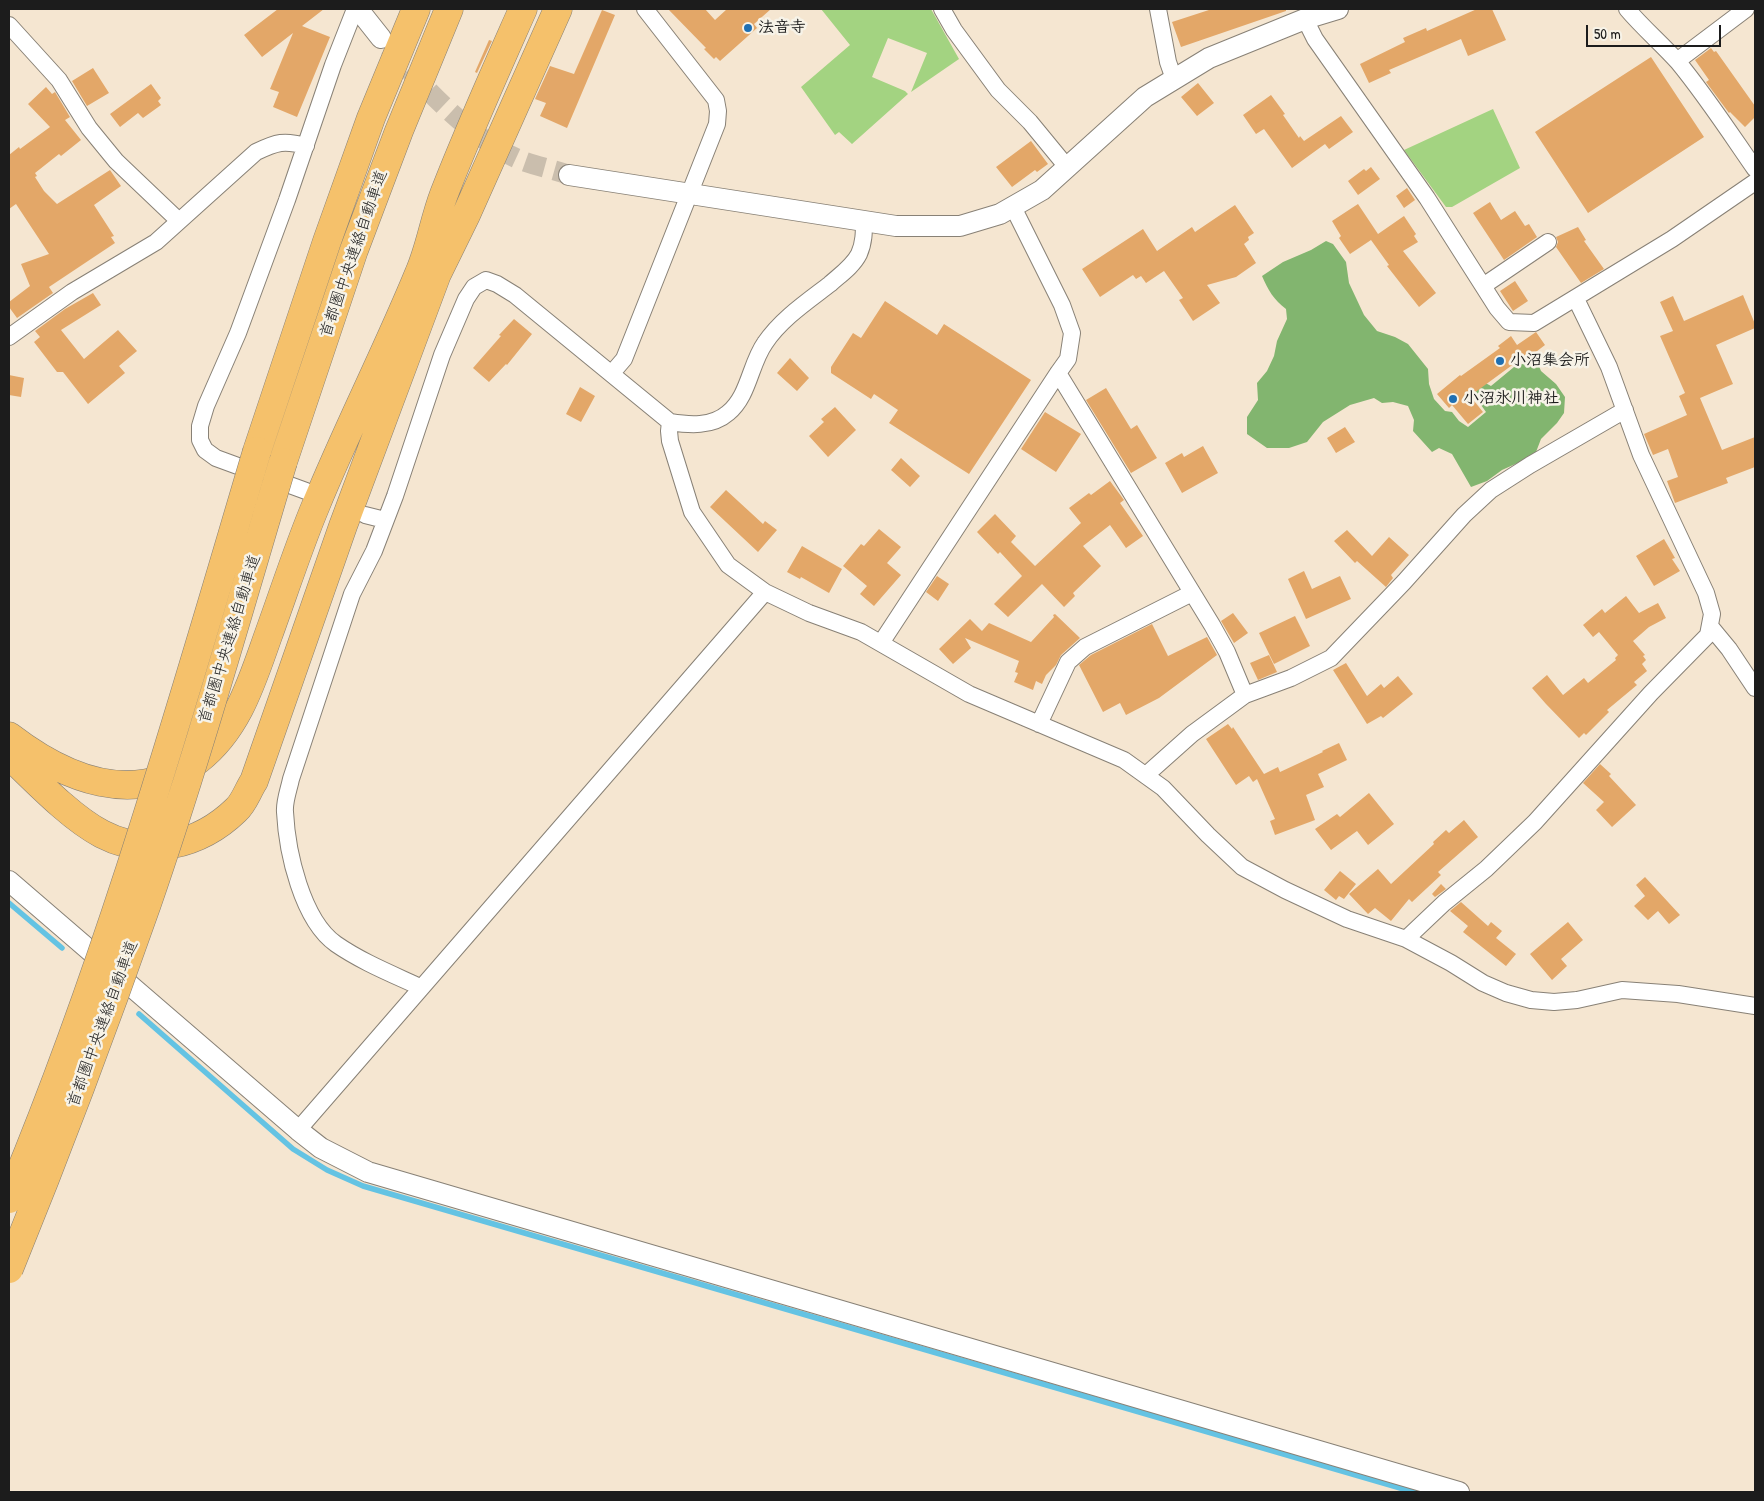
<!DOCTYPE html>
<meta charset="utf-8">
<style>
body{margin:0}
#map{position:relative;width:1764px;height:1501px;overflow:hidden;background:#f5e6d1;font-family:"Patrick Hand",sans-serif}
canvas{display:block}
.frame{position:absolute;inset:0;border:10px solid #1c1c1c;pointer-events:none}
.scale{position:absolute;left:1586px;top:25px;width:135px;height:22px;box-sizing:border-box;border:2px solid #1c1c1c;border-top:0;padding-left:6px;font-size:15px;line-height:18px;white-space:nowrap;color:#1c1c1c;-webkit-text-stroke:4px #f7f3e8;paint-order:stroke}
</style>
<div id="map">
<canvas width="1764" height="1501"></canvas>
<div class="frame"></div>
<div class="scale">50 m</div>
</div>
<script>
const c = document.querySelector('canvas').getContext('2d');
c.lineJoin = 'round';
function paint(path, color) { c.fillStyle = color; c.fill(path, 'evenodd'); }
function stroke(path, color, width, dash) { c.strokeStyle = color; c.lineWidth = width; c.lineCap = dash ? 'butt' : 'round'; c.setLineDash(dash || []); c.stroke(path); }
function drawText(font, color, halo, rows, align = 'center') {
  c.font = font + ' "Patrick Hand","Klee One",sans-serif'; c.lineWidth = 5; c.setLineDash([]); c.textBaseline = 'middle'; c.strokeStyle = halo; c.fillStyle = color; for (const [text, x, y, turn = 0] of rows) {
    c.save(); c.translate(x, y); c.rotate((+turn || 0) * Math.PI / 180); c.textAlign = isNaN(turn) ? turn : align; if (halo) c.strokeText(text, 0, 0); c.fillText(text, 0, 0); c.restore();
  }
}
paint(new Path2D(`
 M821,9H931L959,59L911,92L927,53L888,38L872,77L905,91L908,94L852,144L839,132L835,135L801,87L850,45Z
 M1493,109L1520,168L1452,207H1446L1404,150Z`), '#a3d381');
paint(new Path2D(`
 M1326,241L1333,244L1346,262L1349,283L1364,315L1377,331L1395,337L1408,344L1428,369L1429,384L1434,399L1445,411L1452,412L1459,421L1468,427L1486,412C1478,399 1468,394 1480,380L1491,386L1514,367L1536,359L1541,371L1556,384L1565,397L1564,413L1557,423L1541,439L1536,452L1522,461L1502,470L1487,481L1471,487L1452,454L1439,448L1432,452L1413,431L1414,420L1408,406L1393,402L1382,403L1374,398L1350,405L1323,422L1307,442L1289,448H1267L1247,434V417L1258,400L1257,383L1267,371L1274,356L1277,341L1287,319L1286,309C1274,300 1268,290 1262,276L1283,262L1311,250Z`), '#82b56f');
stroke(new Path2D(`
 M9,903L62,948
 M139,1014L293,1149L327,1170L363,1186L1414,1492`), '#64c3e3', 5.5);
paint(new Path2D(`
 M278,9H324L302,26L330,37L297,117L273,107L279,92L270,89L293,33L262,57L244,35Z
 M668,9H705L715,20L727,9H771L754,24L757,28L720,61L716,57L714,59L704,49L706,48Z
 M1212,9H1286V11L1181,47L1172,22Z
 M1477,9H1492L1506,40L1468,56L1461,39L1389,70L1391,73L1369,83L1360,64L1405,42L1403,38L1426,28L1427,31Z
 M602,10L615,15L567,128L540,116L546,103L535,99L550,66L574,74Z
 M489,40L492,41L477,73L475,72Z
 M1711,48L1714,52L1716,51L1755,106V117L1745,127L1730,112L1729,113L1706,82L1709,80L1695,60Z
 M1651,57L1704,137L1588,213L1535,132Z
 M93,68L109,93L87,106L72,81Z
 M1198,83L1214,103L1197,116L1181,97Z
 M151,84L161,98L158,101L161,105L143,118L138,113L120,127L110,114Z
 M46,87L52,94L55,92L70,117L65,120L81,140L61,156L59,154L35,173L37,176L35,177L44,191L57,204L110,170L121,186L94,205L114,236L111,237L115,243L49,287L53,293L17,318L9,307V302L30,286L21,264L49,254L16,204L9,209V155L19,147L20,149L50,127L28,104Z
 M1271,95L1285,114L1283,115L1299,138L1300,136L1304,141L1341,116L1353,132L1329,149L1325,144L1292,168L1264,129L1256,134L1243,115Z
 M1031,141L1048,164L1037,172L1035,170L1012,187L996,167Z
 M1371,167L1380,179L1358,195L1348,181L1364,169L1366,171Z
 M1407,188L1415,200L1404,208L1396,196Z
 M1490,202L1501,220L1515,211L1525,226L1529,224L1537,237L1504,260L1473,213Z
 M1358,204L1378,234L1404,216L1416,234L1414,236L1418,242L1403,251L1436,293L1419,307L1387,266L1389,265L1371,240L1350,254L1339,238L1341,236L1332,221Z
 M1235,205L1254,233L1248,237L1249,240L1244,244L1256,263L1236,277L1207,285L1220,303L1193,321L1179,300L1183,298L1164,271L1146,283L1141,276L1136,279L1133,275L1100,297L1082,269L1143,229L1157,251L1192,227L1195,232Z
 M1578,227L1586,240L1584,241L1604,269L1581,283L1556,247L1558,242L1556,237Z
 M1515,281L1528,301L1513,311L1500,291Z
 M93,293L101,305L61,330L84,359L118,330L137,351L119,366L125,373L88,404L63,372H57L34,342L40,337L35,331L65,309Z
 M1743,295L1755,324V328L1716,345L1733,384L1700,398L1722,450L1755,437V467L1726,478L1728,483L1675,503L1667,481L1678,477L1668,449L1653,455L1644,434L1687,415L1679,396L1685,393L1660,336L1673,331L1660,302L1673,296L1684,321Z
 M885,301L937,335L944,324L1031,380L969,474L889,423L898,410L874,394L871,399L831,373V367L853,333L861,338Z
 M514,319L532,334L507,365L506,364L489,382L473,368L501,336L499,335Z
 M1536,332L1545,345L1528,358L1526,355L1470,396L1483,412L1468,424L1452,405L1449,408L1437,394L1460,375L1461,376L1500,348L1498,346L1511,336L1517,345Z
 M790,358L809,378L797,391L777,373Z
 M9,375L24,378L21,397L9,395Z
 M580,387L595,396L581,422L566,414Z
 M1106,388L1131,429L1137,425L1157,458L1131,473L1086,400Z
 M835,407L856,430L828,457L809,436L824,422L821,419Z
 M1045,412L1081,434L1056,472L1021,449Z
 M1345,427L1355,442L1336,453L1327,438Z
 M1203,446L1218,473L1182,493L1165,463L1182,453L1184,457Z
 M901,458L920,476L910,487L891,470Z
 M1110,481L1124,500L1120,503L1143,536L1126,548L1110,525L1083,546L1101,566L1073,593L1075,596L1064,607L1042,584L1008,617L994,604L1022,576L1000,552L998,554L977,532L995,514L1016,536L1011,542L1035,566L1081,523L1069,508L1089,493L1091,495Z
 M726,490L763,524L765,521L777,530L758,552L710,507Z
 M879,529L901,547L887,563L901,575L874,606L860,594L867,586L843,566L861,544L864,546Z
 M1347,530L1372,556L1389,537L1409,555L1391,575L1393,578L1386,587L1357,561L1355,563L1334,541Z
 M1664,539L1675,558L1672,559L1680,571L1654,586L1636,556Z
 M802,546L842,569L829,593L801,577L800,579L787,572Z
 M1304,571L1312,589L1340,576L1351,599L1306,619L1288,579Z
 M937,576L949,584L938,601L926,592Z
 M1626,596L1639,613L1658,603L1666,618L1649,627L1633,641L1645,655L1643,656L1646,660L1642,664L1647,671L1634,682L1637,685L1607,710L1609,712L1586,735L1584,733L1579,738L1546,704L1532,688L1547,675L1563,695L1584,678L1588,683L1616,660L1615,658L1618,655L1599,632L1593,637L1583,625L1602,609L1605,613Z
 M1233,613L1248,633L1234,643L1221,621Z
 M1055,614L1080,638L1061,655L1056,665L1046,675L1042,684L1036,681L1033,690L1014,682L1018,673L1015,672L1019,661L965,638L971,648L953,664L939,649L970,619L982,631L989,623L1031,642L1054,617L1053,615Z
 M1295,616L1310,646L1274,664L1259,633Z
 M1152,624L1168,656L1207,637L1217,655L1159,698L1126,715L1120,703L1103,712L1079,665L1091,655Z
 M1269,655L1277,672L1258,680L1250,663Z
 M1346,663L1367,696L1381,684L1384,688L1398,676L1413,694L1383,718L1381,716L1367,724L1333,670Z
 M1228,724L1232,729L1233,727L1264,774L1278,767L1280,772L1323,752L1322,751L1339,743L1347,760L1318,774L1324,787L1306,795L1315,820L1275,835L1270,821L1275,819L1257,779L1253,782L1249,776L1236,785L1206,739Z
 M1600,764L1611,774L1609,776L1636,805L1612,827L1596,810L1604,802L1583,783Z
 M1369,793L1394,824L1368,845L1357,831L1331,850L1315,829L1337,814L1340,817Z
 M1464,820L1478,837L1438,872L1441,875L1412,902L1409,899L1391,921L1375,908L1368,914L1349,894L1378,869L1391,884L1434,844L1433,842L1446,830L1449,833Z
 M1340,871L1356,884L1344,899L1339,896L1336,900L1324,890Z
 M1645,877L1680,915L1669,924L1658,911L1648,920L1634,906L1645,896L1636,885Z
 M1441,884L1446,889L1435,897L1432,894Z
 M1461,902L1488,926L1491,922L1502,931L1496,938L1516,954L1506,966L1463,932L1468,926L1450,911Z
 M1568,922L1583,940L1561,959L1567,966L1552,980L1530,954Z`), '#e3a768');
stroke(new Path2D(`
 M389,47C423,87 469,137 518,159C534,166 553,169 569,175`), '#cabead', 20, [20, 10]);
const minor = new Path2D(`
 M942,9L954,30L998,90L1030,122L1067,167
 M1158,9L1168,62L1174,79
 M1627,9C1643,28 1662,44 1678,62C1706,96 1730,133 1755,169
 M1305,19L1315,39L1427,198L1497,308L1509,322L1534,323L1672,239L1755,182
 M9,25L59,80L89,128L116,161L179,221
 M1677,61L1746,9
 M1483,286L1548,242
 M9,337L72,292L156,242L256,152C277,142 284,140 306,146
 M612,373L624,359L717,124L718,111L716,100L645,9
 M1058,373L1212,625L1227,652L1245,695
 M670,422L669,431L670,441L692,512L728,565L765,592L809,613L861,632L969,694L1124,760L1163,788L1208,835L1242,867L1285,890L1347,919L1406,939L1451,963L1483,983L1506,993L1531,1000L1554,1002L1577,1000L1622,990L1678,994L1755,1006
 M306,491L216,458L205,450L200,440V426L206,406L238,333L287,200L333,65L355,9
 M365,515L385,520
 M1710,626L1729,649L1755,688
 M881,643L1058,373L1068,359L1072,333L1062,305L1013,207
 M1039,724L1068,662L1085,647L1192,593
 M1146,775L1192,734L1245,695L1291,678L1331,658L1404,582L1464,515L1491,490L1530,465L1625,410
 M1406,939L1444,903L1486,869L1535,822L1651,693L1708,635L1712,614L1706,593L1641,455L1609,367L1576,299
 M420,987C392,974 362,962 336,944C302,920 287,852 285,812C284,802 289,789 291,779L352,594L374,551L395,496L442,355L466,299L474,287L486,280L497,284L515,295L670,422C689,425 712,427 728,413C749,396 750,364 765,343C781,319 808,301 830,284C840,275 853,266 859,254C864,243 864,232 864,220
 M298,1130L765,592`);
const tertiary = new Path2D(`
 M358,9L381,38
 M569,175L896,226H960L1000,214L1042,190L1145,97L1209,58L1305,19L1338,9
 M9,881L298,1130L321,1148L368,1172L1459,1492`);
const motorway = new Path2D(`
 M257,451L327,241L371,118L416,9
 M283,462L354,250L399,131L449,9
 M9,736C65,779 135,808 198,760C238,729 252,681 268,636C284,592 298,548 316,505C348,427 387,351 419,273C430,248 434,220 444,194C468,132 496,70 523,9
 M9,755C35,780 71,818 102,834C148,858 200,845 236,810C244,803 248,790 254,781L343,526L437,274L466,215L558,9`);
stroke(minor, '#888176', 18);
stroke(tertiary, '#888176', 22);
stroke(motorway, '#888176', 29);
stroke(minor, '#fff', 16);
stroke(tertiary, '#fff', 20);
stroke(motorway, '#f5c16b', 28);
const motorwayBridge = new Path2D(`
 M9,1199C111,956 182,703 257,451
 M9,1269C58,1149 104,1027 147,904C197,759 239,609 283,462`);
stroke(motorwayBridge, '#888176', 29, []);
stroke(motorwayBridge, '#f5c16b', 28);
for (const [x, y, r, color] of [
 [748,28,5,"#1f6fb2"],
 [1500,361,5,"#1f6fb2"],
 [1453,399,5,"#1f6fb2"]
]) { const dot = new Path2D(); dot.arc(x, y, r, 0, 2 * Math.PI); c.fillStyle = color; c.fill(dot); stroke(dot, '#f7f3e8', 2); }
drawText('bold 16px', '#1c1c1c', '#f7f3e8', [
 ["法音寺",758,28],
 ["小沼集会所",1510,361],
 ["小沼氷川神社",1463,399]
], 'left');
drawText('16px', '#1c1c1c', '#f7f3e8', [
 ["首都圏中央連絡自動車道",354,254,-71],
 ["首都圏中央連絡自動車道",230,639,-73],
 ["首都圏中央連絡自動車道",103,1024,-70]
]);
</script>
